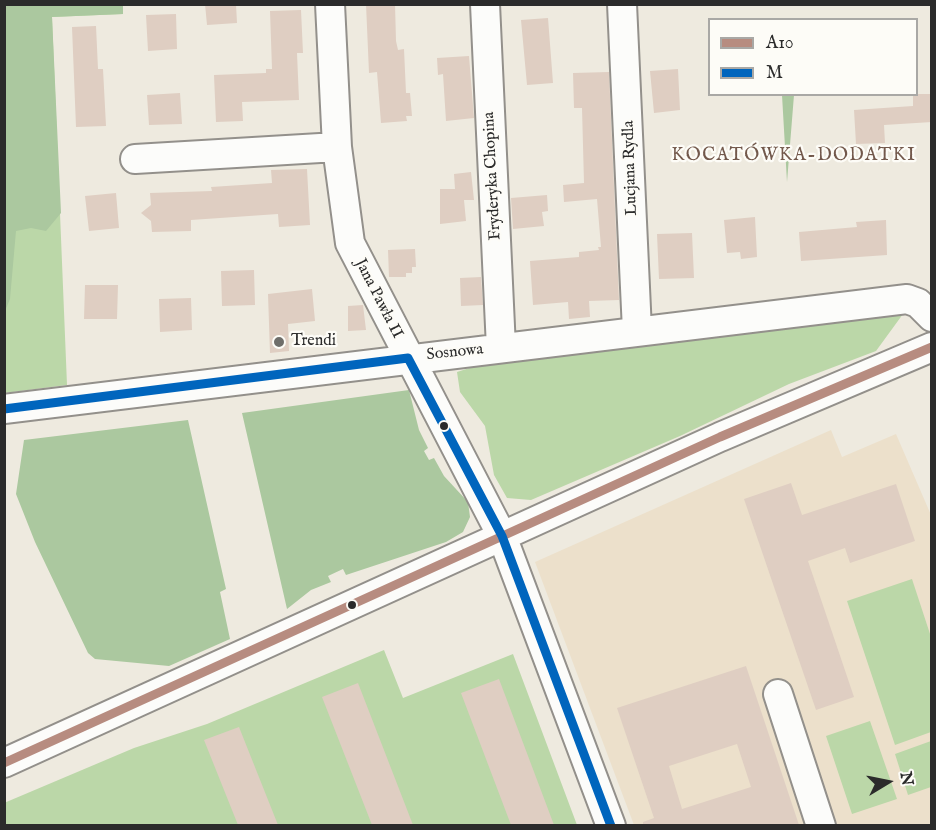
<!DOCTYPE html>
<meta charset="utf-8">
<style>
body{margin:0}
#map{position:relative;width:936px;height:830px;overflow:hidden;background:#eeeadf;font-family:"IM FELL English",serif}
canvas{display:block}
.frame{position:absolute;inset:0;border:6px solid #2b2b2b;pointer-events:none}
.legend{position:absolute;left:708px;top:18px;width:210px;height:78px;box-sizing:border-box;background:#fdfcf7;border:2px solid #a9a8a5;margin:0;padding:8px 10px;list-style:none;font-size:18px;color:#2b2b2b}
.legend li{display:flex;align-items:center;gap:12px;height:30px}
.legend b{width:30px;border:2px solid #a9a8a5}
.north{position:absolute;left:858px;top:752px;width:60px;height:60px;-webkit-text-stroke:4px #fdfcf7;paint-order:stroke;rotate:80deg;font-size:16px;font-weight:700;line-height:24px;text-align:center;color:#2b2b2b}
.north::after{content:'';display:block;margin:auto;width:21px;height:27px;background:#2b2b2b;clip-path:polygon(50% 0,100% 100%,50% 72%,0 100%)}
</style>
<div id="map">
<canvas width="936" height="830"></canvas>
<div class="frame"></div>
<ul class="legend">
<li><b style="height:8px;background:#b78c80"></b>A10</li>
<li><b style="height:8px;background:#0065bd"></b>M</li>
</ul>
<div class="north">N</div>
</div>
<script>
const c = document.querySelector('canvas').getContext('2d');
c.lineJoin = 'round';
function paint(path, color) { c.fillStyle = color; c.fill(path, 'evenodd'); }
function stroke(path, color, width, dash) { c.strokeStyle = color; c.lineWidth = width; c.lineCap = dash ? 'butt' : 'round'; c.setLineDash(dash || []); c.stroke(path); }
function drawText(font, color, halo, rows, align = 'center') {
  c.font = font + ' "IM FELL English",serif'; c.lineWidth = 4.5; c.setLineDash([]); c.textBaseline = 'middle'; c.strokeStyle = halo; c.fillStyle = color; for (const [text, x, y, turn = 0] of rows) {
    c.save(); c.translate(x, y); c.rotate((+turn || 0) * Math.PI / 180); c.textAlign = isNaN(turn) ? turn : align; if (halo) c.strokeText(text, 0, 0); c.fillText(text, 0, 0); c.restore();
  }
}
paint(new Path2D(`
 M831,430L842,457L896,434L931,515V825H634L535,562Z`), '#ece0cb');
paint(new Path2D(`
 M4,5L123,14L52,17L67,385L5,393Z
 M903,314L876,351L789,384L680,436L531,500L507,498L494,475L485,426L460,392L457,372L482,364L758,328L859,320Z
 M912,579L931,637V732L895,745L847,601Z
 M384,650L403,698L513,654L577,825L5,826L4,803L134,748L207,724Z
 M870,721L897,799L852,814L826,736Z
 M931,741V787L908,795L895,754Z`), '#bbd7a8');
paint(new Path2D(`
 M4,5H123V14L52,17L61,213L46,231L31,228L16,231L10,299L5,311Z
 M782,95H794L787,182Z
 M409,390L419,430L428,448L424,451L429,460L434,458L444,476L468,502L470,517L463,532L446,542L346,575L343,569L328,576L331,582L311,590L287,609L242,413Z
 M188,420L226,589L220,592L230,639L169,666L95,659L88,653L35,542L16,494L24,440Z`), '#abc89f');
paint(new Path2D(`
 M205,4H236L237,23L207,25Z
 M366,4H395L396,41L398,50L404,49L406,93H410L412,116H406L407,121L381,123L377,72L369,73Z
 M301,10L303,53H297L299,100L242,102L243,121L216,122L214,75L266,73V69H272L270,11Z
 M176,14L177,49L148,51L146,15Z
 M548,18L553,83L527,85L521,20Z
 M96,26L98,69H103L106,126L76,127L72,27Z
 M469,56L474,118L446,121L443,74L438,75L437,58Z
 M678,69L680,110L654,113L650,71Z
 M609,72L619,300L589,301L590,317L569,319L568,302L533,305L530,261L579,257V252L599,250L598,247H601L597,199L564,202L563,185L584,183L582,108H574L573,73Z
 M180,93L182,124L149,125L147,95Z
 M913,94H932V122L884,125L885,143L856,144L854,110L913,106Z
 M307,169L310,225L279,227L278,214L191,220V231L152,232L151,221L141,213L151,205L150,193L212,191L211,187L272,183L271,170Z
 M471,172L474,200H464L466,221L440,224V189H455L454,174Z
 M116,193L119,228L89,231L85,196Z
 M547,195L548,211L542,212L544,226L513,229L511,198Z
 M755,217L757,257L741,259L740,252L727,253L724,220Z
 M886,220L887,255L801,261L799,232L857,227L856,222Z
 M692,233L694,278L659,279L657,234Z
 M415,249L416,267H412V273H406V277H389L388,250Z
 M254,270L255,305L222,306L221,271Z
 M481,277L483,305L461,306L460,278Z
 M85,285H118L117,319H84Z
 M312,289L315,321L288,324L289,351L270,353L268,294Z
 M191,298L192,330L160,332L159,299Z
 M363,305L366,330L348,331V306Z
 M791,483L802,515L896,484L915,541L850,563L845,548L808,561L854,697L816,710L744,499Z
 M746,666L799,825H643V822L654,818L617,708ZM737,744L751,787L682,809L669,766Z
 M499,679L554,825H511L461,693Z
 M358,683L413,825H372L322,697Z
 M239,727L278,825H238L204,740Z`), '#dfcec2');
const minor = new Path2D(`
 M330,4L337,147L350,243L502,536L611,826
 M485,4L501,348
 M622,4L637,331
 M135,159L337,147
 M4,409L907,299L918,303L932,317
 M778,694L821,826
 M4,763L720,437L932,347`);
stroke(minor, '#93908b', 32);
stroke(minor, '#fcfcfa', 28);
stroke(new Path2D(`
 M4,763L720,437L932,347`), '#b78c80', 9);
stroke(new Path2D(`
 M408,358L502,536L611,826
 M4,409L408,358`), '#0065bd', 9);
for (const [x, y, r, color] of [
 [279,342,6,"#6f6e6a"],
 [444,426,5,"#2b2b2b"],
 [352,605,5,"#2b2b2b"]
]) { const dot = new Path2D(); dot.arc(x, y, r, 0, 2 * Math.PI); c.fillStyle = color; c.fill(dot); stroke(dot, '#fdfcf7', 2); }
drawText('16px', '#2b2b2b', '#fdfcf7', [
 ["Lucjana Rydla",631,168,-92],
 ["Fryderyka Chopina",493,176,-93],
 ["Jana Pawła II",378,299,63],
 ["Sosnowa",455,353,-6]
]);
drawText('16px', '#2b2b2b', '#fdfcf7', [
 ["Trendi",291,342]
], 'left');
c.letterSpacing = '1.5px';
drawText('18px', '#72584b', '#fdfcf7', [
 ["KOCATÓWKA-DODATKI",794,156]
]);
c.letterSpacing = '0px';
</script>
